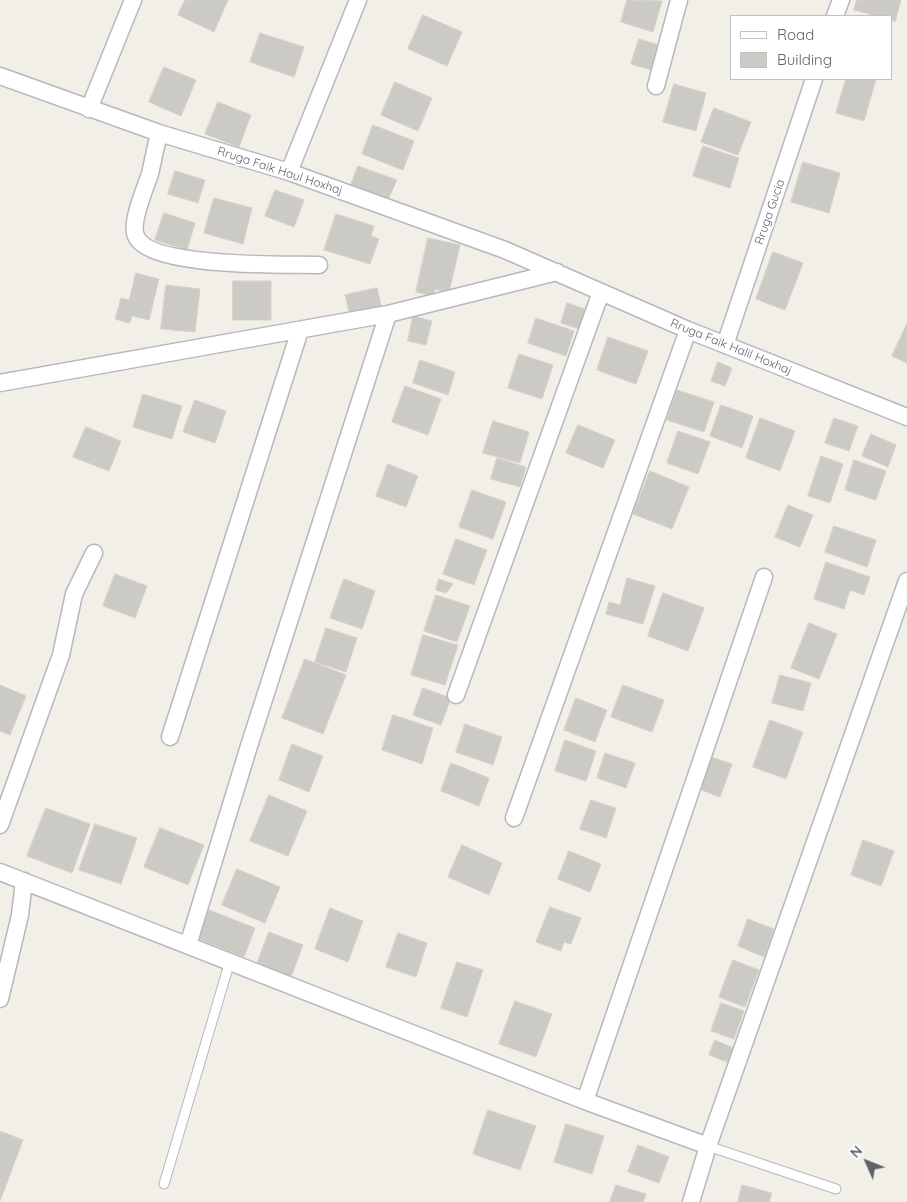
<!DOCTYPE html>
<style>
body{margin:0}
#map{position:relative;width:907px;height:1202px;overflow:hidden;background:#f1efe8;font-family:Quicksand,sans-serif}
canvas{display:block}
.legend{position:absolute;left:730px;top:15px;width:162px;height:65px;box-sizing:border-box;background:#fff;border:1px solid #bfc1c3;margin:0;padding:6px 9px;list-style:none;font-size:15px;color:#5f6368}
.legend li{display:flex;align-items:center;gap:10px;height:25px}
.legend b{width:25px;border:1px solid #bfc1c3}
.north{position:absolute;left:842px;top:1137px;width:50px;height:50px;-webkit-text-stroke:4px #fff;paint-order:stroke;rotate:314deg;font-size:14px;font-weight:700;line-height:20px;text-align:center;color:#5f6368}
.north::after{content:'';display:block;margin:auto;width:18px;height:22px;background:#5f6368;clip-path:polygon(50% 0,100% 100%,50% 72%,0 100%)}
</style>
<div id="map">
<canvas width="907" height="1202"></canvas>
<ul class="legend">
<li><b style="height:6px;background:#fff"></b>Road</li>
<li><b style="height:14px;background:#cccac5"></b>Building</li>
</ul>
<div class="north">N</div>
</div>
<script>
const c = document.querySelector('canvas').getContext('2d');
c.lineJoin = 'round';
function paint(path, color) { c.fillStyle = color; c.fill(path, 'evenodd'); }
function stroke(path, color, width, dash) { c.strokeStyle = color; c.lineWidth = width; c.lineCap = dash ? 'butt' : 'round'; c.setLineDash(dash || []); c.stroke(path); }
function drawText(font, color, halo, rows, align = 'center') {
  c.font = font + ' Quicksand,sans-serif'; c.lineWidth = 4.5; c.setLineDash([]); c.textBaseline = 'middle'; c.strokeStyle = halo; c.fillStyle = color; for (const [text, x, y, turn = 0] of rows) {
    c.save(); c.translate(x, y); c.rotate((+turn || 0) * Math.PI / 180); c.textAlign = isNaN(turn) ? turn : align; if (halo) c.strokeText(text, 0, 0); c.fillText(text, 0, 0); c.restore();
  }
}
const building = new Path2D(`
 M185,0H228L214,32L178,15Z
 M627,0L662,1L653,32L621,22Z
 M857,0H901L895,22L891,20V16H876L854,10Z
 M423,15L462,32L447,66L408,49Z
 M260,33L304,47L294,77L250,62Z
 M639,39L659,45L652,70L631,64Z
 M164,67L196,80L181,116L149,102Z
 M846,79H876L864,121L836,113Z
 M395,82L432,98L418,131L381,115Z
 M674,84L706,93L696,131L663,122Z
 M218,102L251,115L239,147L205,134Z
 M714,108L751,122L738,155L701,142Z
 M373,125L414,141L403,170L362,154Z
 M703,146L739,158L730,188L693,176Z
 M803,162L840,173L829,213L791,202Z
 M358,166L397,180L386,204L349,190Z
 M175,171L205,180L198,203L168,194Z
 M275,190L304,200L294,227L265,216Z
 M214,198L252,208L243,244L204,233Z
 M164,213L195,223L187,250L155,240Z
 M336,214L374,226L371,236L379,239L370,264L324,250Z
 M428,238L460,245L449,292L435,289L433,296L416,292Z
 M773,252L803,263L785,310L756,299Z
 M136,273L159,279L149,320L132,316L130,323L115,319L121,298L129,300Z
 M233,281H271V320H233Z
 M166,285L200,289L195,332L161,329Z
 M377,288L382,309L350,316L345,295Z
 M567,303L585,309L579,329L561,323Z
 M413,316L432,321L426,345L408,341Z
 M536,318L574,331L566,356L528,343Z
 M907,324V363L892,356Z
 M608,337L648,351L636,384L597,370Z
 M519,354L553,365L542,399L508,388Z
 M420,360L455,372L448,395L413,383Z
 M718,362L732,368L725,386L711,381Z
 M405,386L441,399L428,435L392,422Z
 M677,390L714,402L704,432L667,420Z
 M143,394L182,406L172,439L133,427Z
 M195,400L226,411L215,443L183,432Z
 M721,405L753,416L742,448L710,436Z
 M760,418L795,431L780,471L746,458Z
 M834,418L858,426L849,451L825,443Z
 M493,421L529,432L520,463L483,453Z
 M578,425L615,440L603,468L566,453Z
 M86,427L121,441L109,471L73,457Z
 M678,431L710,442L698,474L667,463Z
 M871,434L896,445L888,467L862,456Z
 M821,456L843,464L830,503L808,496Z
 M497,458L526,467L520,487L491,479Z
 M854,460L886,471L876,500L845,490Z
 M388,464L418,476L406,507L376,496Z
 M650,471L689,487L672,529L633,514Z
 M472,490L506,502L493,539L459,527Z
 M788,505L813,515L800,547L775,537Z
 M834,526L876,540L867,567L825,552Z
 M456,539L487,550L474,585L443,574Z
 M826,562L870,577L864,595L850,590L844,609L814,599Z
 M115,574L147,586L135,618L103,606Z
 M627,578L655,586L643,624L606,614L609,602L620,605Z
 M344,579L375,591L362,629L330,618Z
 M439,579L453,584L446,593L436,590Z
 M663,593L704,608L688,651L648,636Z
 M436,595L470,606L457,642L424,631Z
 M809,623L837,634L819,679L791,668Z
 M326,628L357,638L346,672L315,662Z
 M423,635L458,645L445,685L411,675Z
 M305,659L346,675L323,734L282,718Z
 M780,675L811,683L803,711L772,703Z
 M0,685L26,696L10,735L0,731Z
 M623,685L664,700L652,732L611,717Z
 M423,688L451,698L441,725L413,715Z
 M576,698L607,710L595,742L564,730Z
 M393,715L433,728L422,764L382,750Z
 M770,720L803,732L786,779L753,767Z
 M465,724L502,737L493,765L456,752Z
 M565,740L596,751L586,781L555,771Z
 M292,744L323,756L309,792L279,780Z
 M605,753L635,763L626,788L597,778Z
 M711,757L732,764L720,797L699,789Z
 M451,763L489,778L479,806L441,791Z
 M269,795L307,811L288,856L250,841Z
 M591,800L616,808L606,838L580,829Z
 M46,808L90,824L72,873L27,856Z
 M95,824L137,838L121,884L79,870Z
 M160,828L204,845L188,885L144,867Z
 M863,840L894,851L881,886L851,875Z
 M462,845L502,863L489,895L448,877Z
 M569,851L601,864L590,892L558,879Z
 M237,869L280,887L265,923L222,905Z
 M550,907L581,918L571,944L564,942L561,951L536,942Z
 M330,908L363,921L348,962L315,949Z
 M209,910L255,928L244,957L198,939Z
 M748,919L774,929L764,957L738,946Z
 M269,932L303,945L291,977L257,964Z
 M398,933L427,943L416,977L386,967Z
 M733,960L759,970L745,1007L719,997Z
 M457,962L483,970L467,1017L441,1008Z
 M515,1001L552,1014L536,1057L499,1044Z
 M721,1003L744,1011L734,1039L711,1031Z
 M715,1040L733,1048L727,1062L709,1055Z
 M488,1110L536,1126L520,1170L473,1154Z
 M566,1124L604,1136L592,1174L554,1162Z
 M0,1131L23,1140L0,1201Z
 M638,1145L669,1157L659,1183L628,1172Z
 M616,1185L646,1194L643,1202H610Z
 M742,1185L772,1193L769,1202H738Z`);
paint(building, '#cccac5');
stroke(building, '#d6d1c6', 1);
const lane = new Path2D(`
 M708,1146L836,1189
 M164,1184L230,961`);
const street = new Path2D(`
 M835,16L841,0
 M0,76L159,133L289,172L505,250L688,330L907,417
 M656,86L679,0
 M89,109L133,0
 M159,133C156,146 153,160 150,174C145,189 132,218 135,233C142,269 288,264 319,265
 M289,172L358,0
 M725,345L814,79
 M0,383L388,314L557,272
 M456,695L601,292
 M170,737L300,330
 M514,818L688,330
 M0,825L61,655L74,594L94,553
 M0,872L585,1101L708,1146
 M188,945L249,746L388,314
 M0,999L20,915L24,881
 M585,1101L764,577
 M691,1202L708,1146L907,581`);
stroke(lane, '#b5b8bc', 11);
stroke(street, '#b5b8bc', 19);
stroke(lane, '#fff', 9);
stroke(street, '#fff', 16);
drawText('12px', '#5f6368', '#fff', [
 ["Rruga Faik Haul Hoxhaj",280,171,18],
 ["Rruga Gucia",770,212,-71],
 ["Rruga Faik Halil Hoxhaj",731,347,22]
]);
</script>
